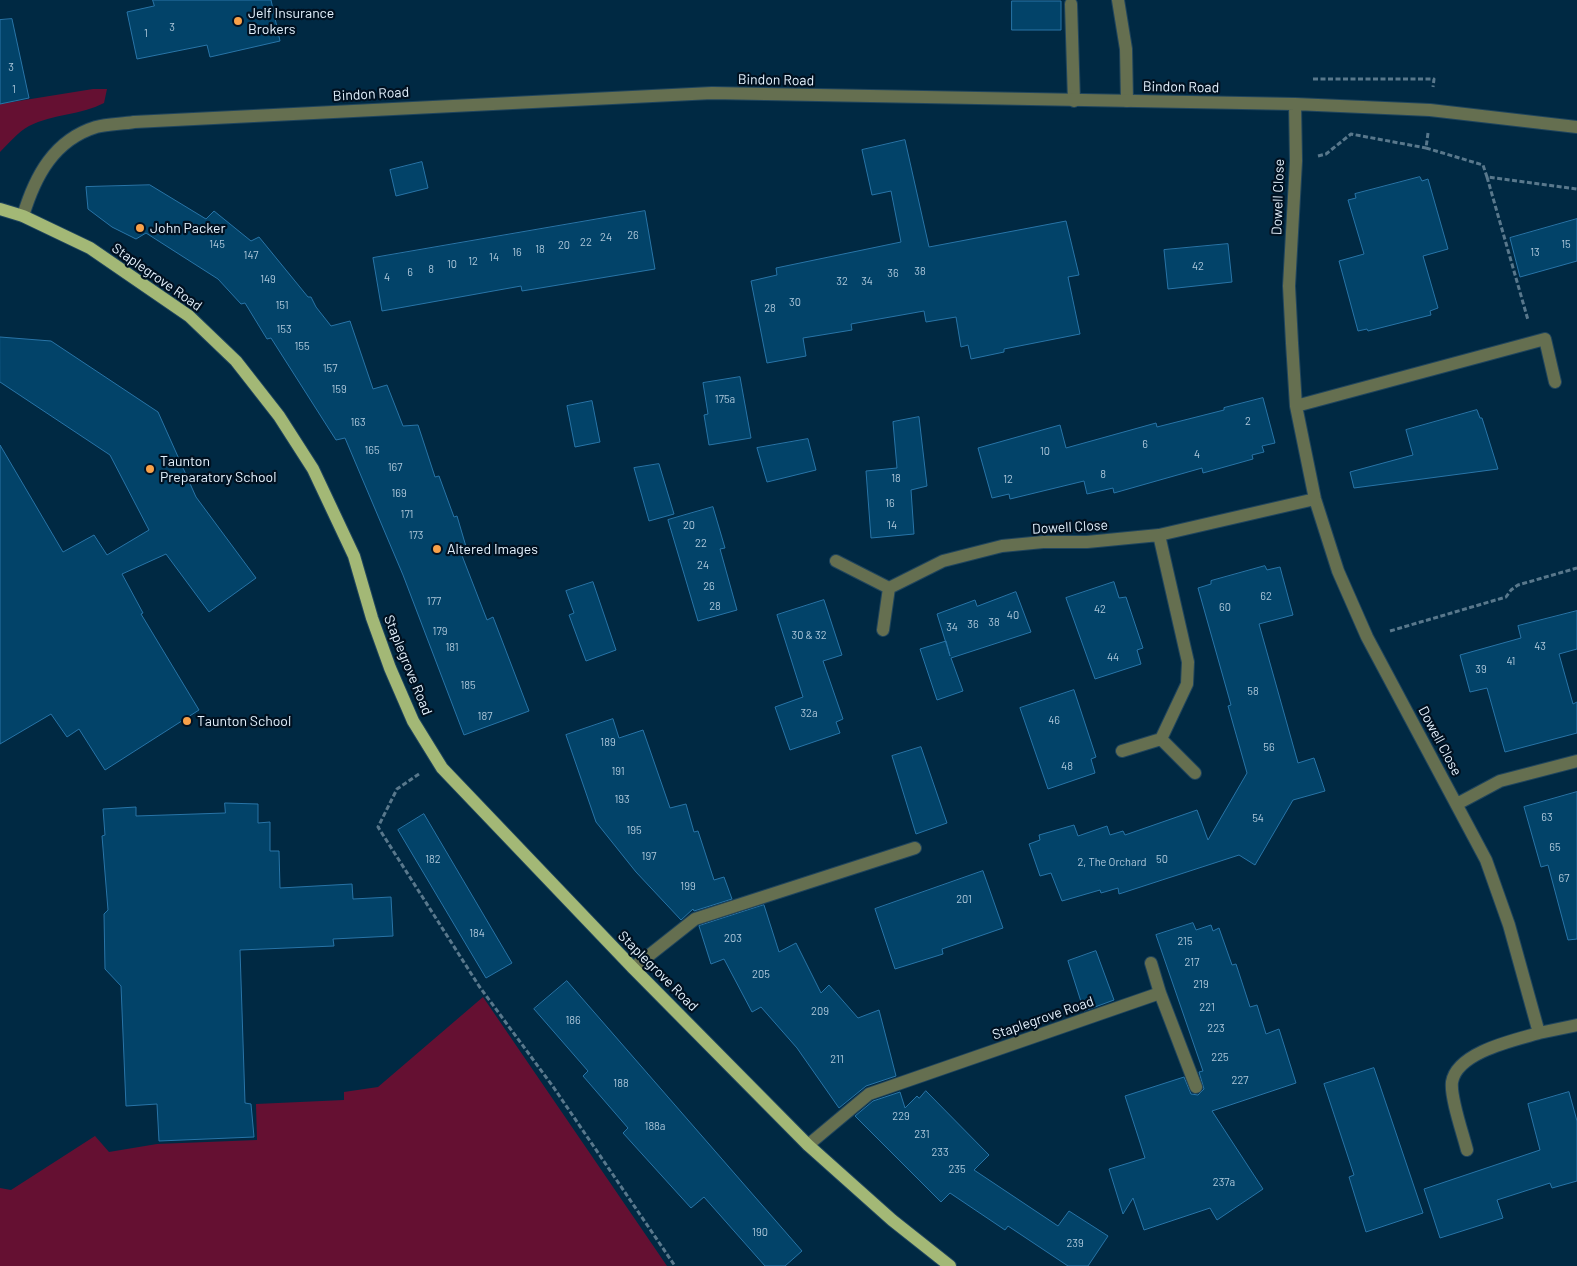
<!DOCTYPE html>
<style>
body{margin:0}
canvas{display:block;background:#002943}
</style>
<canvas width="1577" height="1266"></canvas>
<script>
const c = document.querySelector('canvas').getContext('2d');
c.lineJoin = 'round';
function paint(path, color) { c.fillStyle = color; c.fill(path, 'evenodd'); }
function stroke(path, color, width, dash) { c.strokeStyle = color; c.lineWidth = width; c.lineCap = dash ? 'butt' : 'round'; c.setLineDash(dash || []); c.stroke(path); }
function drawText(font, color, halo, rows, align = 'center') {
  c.font = font + ' Barlow,sans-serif'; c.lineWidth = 4.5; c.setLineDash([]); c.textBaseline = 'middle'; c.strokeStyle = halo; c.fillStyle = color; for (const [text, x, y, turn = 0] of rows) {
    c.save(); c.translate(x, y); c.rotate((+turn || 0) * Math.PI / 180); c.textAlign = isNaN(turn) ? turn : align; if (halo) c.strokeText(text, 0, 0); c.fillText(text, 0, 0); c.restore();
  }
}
paint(new Path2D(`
 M93,89H107L104,103C81,115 53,114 29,126C18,132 9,143 0,152V104Z
 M483,997L667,1266H0V1188L11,1190L95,1136L109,1152L157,1144L257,1140L256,1104L344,1100V1092L378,1087Z`), '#651032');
const building = new Path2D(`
 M153,0H271L280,41L210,57L207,45L137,59L127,12L154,6Z
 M1012,1H1061V30H1012Z
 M12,19L29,98L0,104V20Z
 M905,140L929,247L1066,221L1079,275L1068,277L1080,334L1004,349V352L971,359L968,345L961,347L956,317L926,322L924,311L851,324L852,330L803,338L806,356L767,363L751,281L777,275L776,268L901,242L891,191L872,195L862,150Z
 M422,162L428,188L396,196L390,170Z
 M1420,177L1422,181L1428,179L1448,249L1423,256L1438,308L1430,311L1431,315L1368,331L1367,329L1358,331L1339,261L1364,254L1348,200L1356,198L1355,194Z
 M150,185L206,219L214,211L251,241L259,237L308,297H311L316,307L331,326L350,321L373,389L387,385L403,426L418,425L435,477L439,476L454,517L457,516L467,550L461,553L487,620L493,617L529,711L464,735L403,575L345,438L336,440L271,338L267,339L245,303L241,304L218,279L146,233L136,239L112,227L88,209L86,187Z
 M645,211L655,269L522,291L521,286L382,311L373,258Z
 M1577,219V261L1520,277L1510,238Z
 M1228,244L1232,282L1168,289L1164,250Z
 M0,337L51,341L158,412L196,497L256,578L209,612L166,554L122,574L143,613L141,614L199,710L105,770L79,729L67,737L51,714L0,744V445L63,552L94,535L107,555L149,530L110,455L0,382Z
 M740,377L751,438L709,445L704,415L708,414L703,383Z
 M1263,398L1275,443L1262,446L1264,452L1252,455L1253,459L1203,473L1202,468L1114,493L1113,488L1087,494L1084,481L1010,499L1009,494L992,498L978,448L1060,425L1066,448L1156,423L1157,427L1224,410V408Z
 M592,401L600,442L575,447L567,406Z
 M1477,410L1480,418H1482L1498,469L1354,488L1350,472L1413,455L1406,430Z
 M919,417L927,486L911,490L914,534L871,538L866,471L897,468L893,422Z
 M808,439L816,470L767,482L757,448Z
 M659,464L674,514L649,521L634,468Z
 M713,507L725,548L720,549L737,610L698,621L668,520Z
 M1265,566L1267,570L1280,567L1293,615L1259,624L1298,763L1314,758L1325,791L1293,800L1255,865L1239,855L1119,894L1118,888L1101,893L1100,890L1062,901L1051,873L1040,876L1029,844L1040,840L1039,835L1074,825L1078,836L1107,826L1110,835L1123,831L1125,835L1197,810L1208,840L1247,773L1228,706L1231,705L1198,588L1211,584V581Z
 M593,582L616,650L586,661L569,615L574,613L566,591Z
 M1114,582L1119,598L1126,597L1143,648L1137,650L1141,664L1095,679L1066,598Z
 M1016,592L1031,632L951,658L963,691L937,700L920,649L946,641L950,656L937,614L975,600L977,606Z
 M824,600L842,655L823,661L843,719L836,722L840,733L790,750L775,707L803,697L777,615Z
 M1577,611V649L1559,654L1573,704L1577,702V733L1505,752L1487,688L1470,692L1460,655L1521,638L1518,626Z
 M1074,690L1096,757L1091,759L1095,773L1048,789L1020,708Z
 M613,719L619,738L643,730L670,808L686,804L694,832L698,831L714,880L724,877L732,899L694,911L693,909L681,920L636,872L596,822L566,735Z
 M921,747L947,823L916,834L892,756Z
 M1577,792V939L1568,940L1548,865L1541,867L1524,807Z
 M225,803L258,804V823L270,822V851H279L280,888L352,884L353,899L391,897L393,936L333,939L334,946L240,950L245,1103L251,1104L254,1137L159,1141L157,1104L126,1106L121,986L105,969L104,914L108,910L102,836L105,835L103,809L136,807V816L225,813Z
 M424,814L512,963L486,978L398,830Z
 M983,871L1003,928L942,949L943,954L895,969L875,909Z
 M764,905L779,952L796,943L821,993L829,985L858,1018L879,1010L896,1076L866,1086L839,1108L797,1048L761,1007L752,1012L724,959L711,964L699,926Z
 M1193,923L1196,930L1211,925L1213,931L1219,928L1232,965L1236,964L1250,1007L1257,1005L1266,1034L1279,1029L1296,1083L1212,1111L1263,1189L1217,1220L1210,1208L1144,1230L1133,1198L1123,1214L1109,1169L1145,1158L1125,1096L1184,1077L1191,1094L1198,1095L1204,1089L1199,1072L1203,1071L1156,935Z
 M1096,951L1114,1000L1084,1011L1068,961Z
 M567,981L802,1251L785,1266H765L704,1197L691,1208L623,1133L628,1128L583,1076L588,1071L534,1009Z
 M1374,1068L1423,1213L1366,1232L1349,1177L1354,1175L1324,1084Z
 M926,1091L989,1155L974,1170L1058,1226L1069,1211L1108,1236L1088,1266H1068L1008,1226L1005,1230L950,1193L941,1202L855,1116L873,1101L900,1092L905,1108L917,1096L919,1098Z
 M1569,1092L1577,1121V1181L1552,1188L1550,1183L1497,1200L1503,1218L1440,1238L1424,1189L1540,1150L1528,1104Z`);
paint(building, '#024369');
stroke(building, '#2874a7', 1);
const lane = new Path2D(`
 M1118,0L1126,49L1127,101
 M1071,4L1074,101
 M1151,963L1160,993L1196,1087
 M633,968L695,919L915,848
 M808,1145L869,1094L1160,993`);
const street = new Path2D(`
 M1295,104L1296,161L1289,286L1292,343L1296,406L1315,499L1338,571L1367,637L1486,860L1509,925L1539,1033L1577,1025
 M23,216C35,176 54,140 96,127C108,124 122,124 134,122L712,93L1295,104L1430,110L1577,127
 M1296,406L1545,339L1555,382
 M836,561L889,588
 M889,588L943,561L1002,546L1043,542H1087L1159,535L1315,499
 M883,630L889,588
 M1161,739L1195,773
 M1122,751L1161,739L1187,684L1188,662L1159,535
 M1457,804L1500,781L1577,761
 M1467,1150C1463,1134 1450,1097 1452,1082C1457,1052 1515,1040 1539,1033`);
const primary = new Path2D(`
 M0,209L23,216L90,248L189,316L236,361L279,416L313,469L354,556L372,618L390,668L413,721L442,768L633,968L808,1145L892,1220L950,1266`);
stroke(lane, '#20455d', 14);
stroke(street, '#20455d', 14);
stroke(primary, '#20455d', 14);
stroke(new Path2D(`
 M1313,79H1434L1433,87
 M1428,133L1426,148L1483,165L1487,177L1577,189
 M1318,156L1326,154L1351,134L1426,148
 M1487,177L1528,320
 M1390,631L1506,597L1511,590L1518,585L1577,568
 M419,774L397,789L378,827L479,986L554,1088L675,1266`), '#59788c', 3, [5, 2.5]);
stroke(lane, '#656f50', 12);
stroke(street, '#656f50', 12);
stroke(primary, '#a3b876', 12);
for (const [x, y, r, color] of [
 [238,21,5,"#f8a14a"],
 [140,228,5,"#f8a14a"],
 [150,469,5,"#f8a14a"],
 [437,549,5,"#f8a14a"],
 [187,721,5,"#f8a14a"]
]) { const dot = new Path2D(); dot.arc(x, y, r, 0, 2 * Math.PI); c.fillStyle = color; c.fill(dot); stroke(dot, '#001121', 2); }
drawText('11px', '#acc6d9', null, [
 ["3",172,27],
 ["1",146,33],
 ["3",11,67],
 ["1",14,89],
 ["26",633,235],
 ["24",606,237],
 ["22",586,242],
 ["145",217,244],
 ["15",1566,244],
 ["20",564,245],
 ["18",540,249],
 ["16",517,252],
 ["13",1535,252],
 ["147",251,255],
 ["14",494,257],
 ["12",473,261],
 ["10",452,264],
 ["42",1198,266],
 ["8",431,269],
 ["38",920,271],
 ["6",410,272],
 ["36",893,273],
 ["4",387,277],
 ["149",268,279],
 ["32",842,281],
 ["34",867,281],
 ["30",795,302],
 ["151",282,305],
 ["28",770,308],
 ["153",284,329],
 ["155",302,346],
 ["157",330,368],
 ["159",339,389],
 ["175a",725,399],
 ["2",1248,421],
 ["163",358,422],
 ["6",1145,444],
 ["165",372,450],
 ["10",1045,451],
 ["4",1197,454],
 ["167",395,467],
 ["8",1103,474],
 ["18",896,478],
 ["12",1008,479],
 ["169",399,493],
 ["16",890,503],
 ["171",407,514],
 ["20",689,525],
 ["14",892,525],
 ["173",416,535],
 ["22",701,543],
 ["24",703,565],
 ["26",709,586],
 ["62",1266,596],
 ["177",434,601],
 ["28",715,606],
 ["60",1225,607],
 ["42",1100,609],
 ["40",1013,615],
 ["38",994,622],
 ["36",973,624],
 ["34",952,627],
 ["179",440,631],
 ["30 & 32",809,635],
 ["43",1540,646],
 ["181",452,647],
 ["44",1113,657],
 ["41",1511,661],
 ["39",1481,669],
 ["185",468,685],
 ["58",1253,691],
 ["32a",809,713],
 ["187",485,716],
 ["46",1054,720],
 ["189",608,742],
 ["56",1269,747],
 ["48",1067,766],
 ["191",618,771],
 ["193",622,799],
 ["63",1547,817],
 ["54",1258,818],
 ["195",634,830],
 ["65",1555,847],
 ["197",649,856],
 ["182",433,859],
 ["50",1162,859],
 ["2, The Orchard",1112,862],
 ["67",1564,878],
 ["199",688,886],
 ["201",964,899],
 ["184",477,933],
 ["203",733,938],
 ["215",1185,941],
 ["217",1192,962],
 ["205",761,974],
 ["219",1201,984],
 ["221",1207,1007],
 ["209",820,1011],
 ["186",573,1020],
 ["223",1216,1028],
 ["225",1220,1057],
 ["211",837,1059],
 ["227",1240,1080],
 ["188",621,1083],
 ["229",901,1116],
 ["188a",655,1126],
 ["231",922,1134],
 ["233",940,1152],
 ["235",957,1169],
 ["237a",1224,1182],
 ["190",760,1232],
 ["239",1075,1243]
]);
drawText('14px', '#e4f2fe', '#001121', [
 ["Jelf Insurance",248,13],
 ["Brokers",248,29],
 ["John Packer",150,228],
 ["Taunton",160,461],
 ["Preparatory School",160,477],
 ["Altered Images",447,549],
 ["Taunton School",197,721]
], 'left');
drawText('14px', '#e4f2fe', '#001121', [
 ["Bindon Road",776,80,1],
 ["Bindon Road",1181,87,1],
 ["Bindon Road",371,94,-3],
 ["Dowell Close",1278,197,-88],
 ["Staplegrove Road",157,277,35],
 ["Dowell Close",1070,527,-3],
 ["Staplegrove Road",408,665,68],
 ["Dowell Close",1440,741,62],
 ["Staplegrove Road",658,971,45],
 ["Staplegrove Road",1043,1018,-19]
]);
</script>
